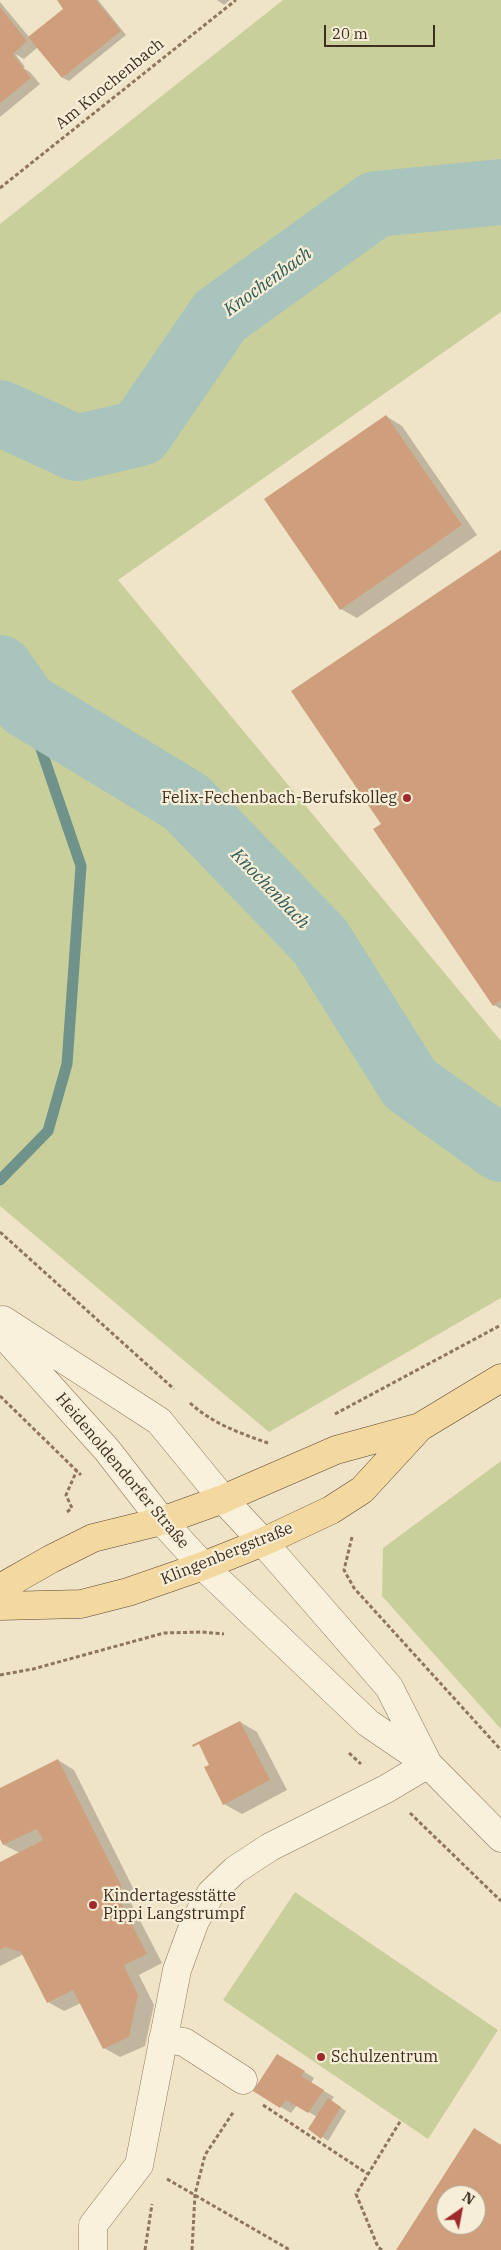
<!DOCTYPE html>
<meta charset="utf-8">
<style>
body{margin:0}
#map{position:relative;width:501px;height:2250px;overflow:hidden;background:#f0e4c8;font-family:"IBM Plex Serif",serif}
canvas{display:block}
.north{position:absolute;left:436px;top:2185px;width:50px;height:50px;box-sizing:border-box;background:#f7eed8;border:1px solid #ada18e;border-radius:50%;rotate:33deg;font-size:14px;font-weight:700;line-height:20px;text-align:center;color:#3d2e20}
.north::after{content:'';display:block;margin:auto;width:18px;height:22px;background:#9e2a2b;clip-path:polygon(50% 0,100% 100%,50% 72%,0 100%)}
.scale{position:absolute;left:324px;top:25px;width:111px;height:22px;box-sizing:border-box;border:2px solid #3d2e20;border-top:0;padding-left:6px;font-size:15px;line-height:18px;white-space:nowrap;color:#3d2e20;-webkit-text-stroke:4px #f7eed8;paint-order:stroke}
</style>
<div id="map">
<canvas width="501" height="2250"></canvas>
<div class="north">N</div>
<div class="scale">20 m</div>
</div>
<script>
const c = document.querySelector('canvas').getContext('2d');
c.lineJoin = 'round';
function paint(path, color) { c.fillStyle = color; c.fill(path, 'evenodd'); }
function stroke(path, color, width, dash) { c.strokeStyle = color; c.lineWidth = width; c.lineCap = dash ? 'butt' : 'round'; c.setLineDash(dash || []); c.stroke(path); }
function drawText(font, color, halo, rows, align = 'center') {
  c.font = font + ' "IBM Plex Serif",serif'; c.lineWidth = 4.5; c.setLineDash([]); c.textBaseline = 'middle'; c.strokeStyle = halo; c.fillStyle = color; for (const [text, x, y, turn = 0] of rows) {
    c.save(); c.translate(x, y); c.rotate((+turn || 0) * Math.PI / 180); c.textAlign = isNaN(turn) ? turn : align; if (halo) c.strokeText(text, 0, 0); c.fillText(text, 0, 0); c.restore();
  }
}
paint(new Path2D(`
 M283,0H501V312L118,580L501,1041V1298L269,1432L0,1206V224Z
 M501,1461V1729L382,1596L383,1548Z
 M295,1892L498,2030L428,2139L223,2000Z`), '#c9cf9b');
paint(new Path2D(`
 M58,0H98L126,35L69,81L63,78L38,47L24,59L15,54L25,67L23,68L30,72L40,84L0,117V2L29,37L65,9Z
 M217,0H230L224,5Z
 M386,416L402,426L477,535L357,618L341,609Z
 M501,551V1009L494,1005L383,824Z
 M240,1722L257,1732L287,1790L242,1814L224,1804Z
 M58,1760L74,1770L137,1896L130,1901L162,1963L139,1975L154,2005L145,2046L120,2057L104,2048L81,2003L64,2011L48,2002L24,1956L22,1955L0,1966V1863L20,1853L4,1845L0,1836V1789Z
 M288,2061L314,2078L311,2083L334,2097L331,2101L346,2111L328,2141L310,2128L317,2117L297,2105L291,2113L281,2107Z`), '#0003');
stroke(new Path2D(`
 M0,1180L48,1131L67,1064L81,866L26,705`), '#6f938a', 11);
stroke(new Path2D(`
 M0,413L76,448L140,433L220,316L376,204L501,192
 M0,668L26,705L186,802L320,941L410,1084L501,1149`), '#a9c4bc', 66);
paint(new Path2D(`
 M57,0H96L121,31L62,78L28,37L63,9Z
 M0,7L27,41L13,54L31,78L0,103Z
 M386,415L462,525L340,610L264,499Z
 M501,550V1000L493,1006L373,829L381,824L291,691Z
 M240,1721L270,1780L223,1805L204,1767L209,1765L199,1744L193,1747L192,1745Z
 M58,1759L122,1887L115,1891L147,1954L124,1965L138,1995L129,2037L103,2049L73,1990L47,2003L21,1952L5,1947L0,1950V1862L43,1840L37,1829L3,1845L0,1839V1788Z
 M277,2054L305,2071L301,2076L324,2090L308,2113L286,2100L280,2108L253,2091Z
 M328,2098L341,2107L321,2139L308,2129Z
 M474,2128L501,2145V2250H396ZM446,2195H476V2225H446Z`), '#cf9f7d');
const minor = new Path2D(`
 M3,1320L159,1421L223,1499L263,1542L389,1687L426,1760
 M0,1331L107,1450L162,1521L203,1566L368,1723L428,1764L501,1838
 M163,2039L184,2042L243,2080
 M93,2250V2225L139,2165L177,1970L195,1921L211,1893L235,1870L270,1847L386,1789L428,1764`);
const major = new Path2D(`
 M0,1588L51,1559L93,1538L162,1521L223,1499L336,1450L420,1427L501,1378
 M0,1606L81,1604L128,1592L203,1566L263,1542L331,1510L362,1490L420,1427`);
stroke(minor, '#8d765c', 29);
stroke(major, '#5b4430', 29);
stroke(new Path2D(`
 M0,188L236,0
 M0,1232L174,1389
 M0,1396L81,1475
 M190,1403C212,1423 239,1433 268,1443
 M335,1414L501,1325
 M67,1512L72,1508L66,1495L77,1470
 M352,1537L344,1570L354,1588L501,1750
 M0,1675L33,1669L164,1633L202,1632L224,1634
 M349,1753L361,1764
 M410,1813L501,1901
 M263,2105L368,2174
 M167,2179L290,2250
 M145,2250L152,2204
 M192,2250L195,2194L205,2155L234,2111
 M382,2250L378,2247L356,2194L401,2120`), '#8d765c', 3, [4, 2.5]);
stroke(minor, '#faf1dc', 28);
stroke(major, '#f3d9a0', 28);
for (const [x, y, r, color] of [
 [407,798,5,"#9e2a2b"],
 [93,1905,5,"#9e2a2b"],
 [321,2057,5,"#9e2a2b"]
]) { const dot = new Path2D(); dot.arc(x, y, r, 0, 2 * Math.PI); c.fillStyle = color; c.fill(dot); stroke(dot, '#f7eed8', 2); }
drawText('16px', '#3d2e20', '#f7eed8', [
 ["Am Knochenbach",110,84,-39],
 ["Heidenoldendorfer Straße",122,1471,50],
 ["Klingenbergstraße",227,1554,-22]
]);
drawText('16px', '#3d2e20', '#f7eed8', [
 ["Felix-Fechenbach-Berufskolleg",397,798,"right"],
 ["Kindertagesstätte",103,1896],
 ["Pippi Langstrumpf",103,1914],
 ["Schulzentrum",331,2057]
], 'left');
drawText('italic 18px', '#2f5d5a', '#f7eed8', [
 ["Knochenbach",268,282,-36],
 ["Knochenbach",270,889,46]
]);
</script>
